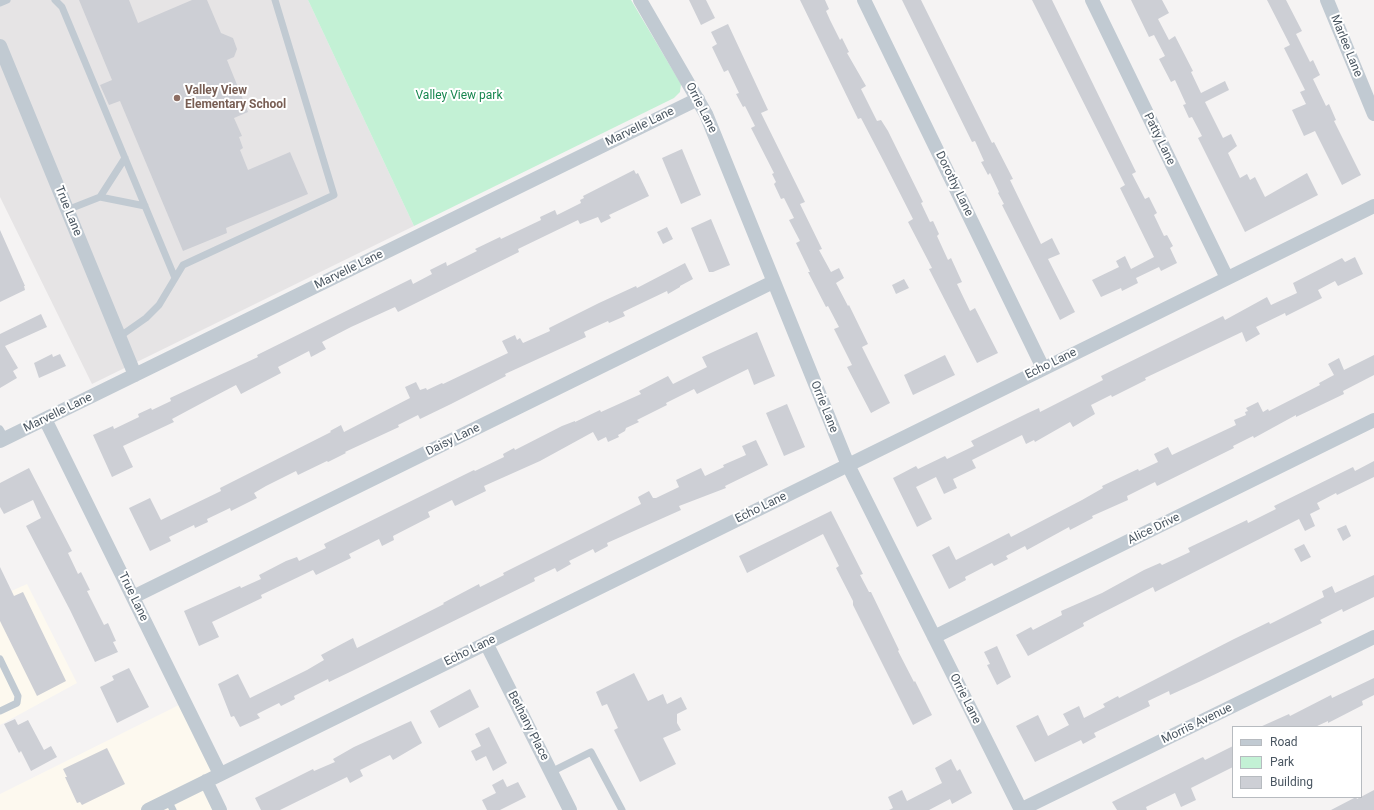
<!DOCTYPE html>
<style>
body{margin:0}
#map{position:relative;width:1374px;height:810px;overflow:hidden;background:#f5f3f3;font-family:Roboto,sans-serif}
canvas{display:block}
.legend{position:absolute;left:1232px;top:726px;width:130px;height:72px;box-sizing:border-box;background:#fff;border:1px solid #b7bbc0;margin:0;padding:5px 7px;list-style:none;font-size:12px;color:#4a5661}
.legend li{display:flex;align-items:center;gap:8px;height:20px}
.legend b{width:20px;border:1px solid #b7bbc0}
</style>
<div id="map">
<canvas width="1374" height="810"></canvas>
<ul class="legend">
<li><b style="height:5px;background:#c1cad2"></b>Road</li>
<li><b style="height:11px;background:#c3f1d5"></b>Park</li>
<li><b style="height:11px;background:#cdcfd5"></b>Building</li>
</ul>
</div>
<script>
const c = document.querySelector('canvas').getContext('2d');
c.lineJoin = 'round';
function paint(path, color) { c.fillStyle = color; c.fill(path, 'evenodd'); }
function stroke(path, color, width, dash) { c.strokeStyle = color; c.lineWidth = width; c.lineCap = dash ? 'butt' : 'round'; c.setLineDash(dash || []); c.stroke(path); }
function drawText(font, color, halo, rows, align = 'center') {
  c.font = font + ' Roboto,sans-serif'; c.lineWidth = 4; c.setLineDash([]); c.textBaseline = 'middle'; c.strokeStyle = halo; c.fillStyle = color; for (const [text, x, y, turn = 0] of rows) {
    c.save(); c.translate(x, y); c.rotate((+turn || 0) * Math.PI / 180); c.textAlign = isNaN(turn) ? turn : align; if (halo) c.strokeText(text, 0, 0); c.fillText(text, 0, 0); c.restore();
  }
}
paint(new Path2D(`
 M0,574L9,592L27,584L77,683L0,725Z
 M185,702L220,774L206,782L220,810H0V794Z`), '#fdf9ef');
paint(new Path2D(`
 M0,0H308L414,226L92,384L0,197Z`), '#e6e4e5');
paint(new Path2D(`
 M308,0H631L681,84L680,92L674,98L414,226Z`), '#c3f1d5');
paint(new Path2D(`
 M79,0H129L138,23L192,0H207L221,33L233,38L237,49L234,57L227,60L248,112L234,118L242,136L239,137L243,148L240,150L248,170L290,152L308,194L226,228L227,233L183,251L120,101L109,105L100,85L112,80Z
 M689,0H706L715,18L701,25Z
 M800,0H825L829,9L826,11L830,20L840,40L842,38L849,52L847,53L866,86L861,89L877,121L881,120L888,131L923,202L921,203L930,222L933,221L939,234L937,236L948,260L951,258L962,282L957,284L970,311L975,308L998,353L977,363L929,269L932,268L908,222L913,219L884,162L861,118L858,119Z
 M902,0H921L992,143L994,142L1013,179L1010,180L1041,244L1052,238L1060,254L1048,259L1075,312L1060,320L1002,205L1004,204L998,193L999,192L990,173L988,175L981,162L984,161L975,141L972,142Z
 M1032,0H1052L1136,172L1132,174L1145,199L1149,197L1157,213L1154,215L1164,236L1167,235L1173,246L1170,248L1177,263L1161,271L1159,267L1136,278L1138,283L1122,291L1121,288L1101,297L1092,280L1119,267L1116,261L1125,256L1131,269L1154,257L1120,188L1125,185Z
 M1131,0H1162L1169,13L1158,19L1169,40L1175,36L1193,71L1191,72L1201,93L1225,81L1229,90L1205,102L1223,138L1231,134L1237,146L1228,153L1240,178L1247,174L1250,180L1255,177L1265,197L1307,173L1318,195L1245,232L1198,138L1202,136L1192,117L1189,118L1183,105L1186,104L1175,80L1171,82L1159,59L1165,56L1154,35L1149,37Z
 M1267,0H1286L1302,31L1296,34L1310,62L1313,60L1320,75L1313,79L1326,106L1329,104L1336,120L1334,121L1361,175L1342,185L1315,131L1304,136L1292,110L1306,104L1300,92L1305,90L1284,48L1290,45Z
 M728,24L768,110L761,113L805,202L800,204L822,249L819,250L831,272L839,268L844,278L836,283L848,306L849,305L868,344L862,347L890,403L871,413L847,367L852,365L834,329L839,327L828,306L826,307L808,272H810L796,243L800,241L789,220L794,218L784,198L781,199L774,184L776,182L772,174L774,173L751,128L755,126L745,106L743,107L736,94L739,93L728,70L724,72L712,47L717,44L711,32Z
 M682,149L701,195L681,204L662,158Z
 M634,170L636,174L638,173L649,196L609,215L611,218L601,223L598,217L580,224L578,220L518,249L519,252L398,312L395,307L351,327L322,342L326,349L311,357L309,351L278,367L281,373L241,394L236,385L215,396L172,419L174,422L123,446L133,467L112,477L93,435L113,426L114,429L139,417L138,414L151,408L152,410L171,401L170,398L258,357L257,355L411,279L413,284L432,274L430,270L446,262L447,266L477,251L475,249L500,237L501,239L541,220L540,217L555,210L557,215L581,203L580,200L584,198L583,196Z
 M711,219L730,265L713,272H709L691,228Z
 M667,227L673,239L663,244L657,232Z
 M0,230L25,286H24L25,290L0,302Z
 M1355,257L1363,274L1338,286L1335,281L1318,290L1322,298L1286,316L1285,313L1256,327L1260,334L1246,342L1242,332L1145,378L1146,380L1112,397L1111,395L1091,405L1095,414L1073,427L1070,422L1035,442L1034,440L1026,444L1022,435L972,460L976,468L953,479L957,488L944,494L936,477L916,487L932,519L917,527L893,478L916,466L918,469L945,456L947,459L974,446L971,441L1028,413L1039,408L1040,412L1103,380L1101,376L1223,316L1225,320L1267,297L1271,305L1297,293L1293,283L1342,258L1345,262Z
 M685,263L693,279L680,286V287L668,294L667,291L623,312L625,316L609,323L608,321L584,332L586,337L505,374L506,376L451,404L420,419L418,415L398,425L399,427L345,452L346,453L328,462L327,461L298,475L296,471L266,486L254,493L257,498L231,511L230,508L207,519L208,522L195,528L194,525L169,537L171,541L150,551L129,508L150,498L161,520L221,491L220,488L331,432L330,431L341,425L344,432L410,398L405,387L416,382L420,390L426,388L427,390L442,383L443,384L508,353L502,341L515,335L517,340L520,338L523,343L550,331L549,328L599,303L636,286L637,288Z
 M904,279L909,288L896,294L892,285Z
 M41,314L47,327L5,346L18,368L13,371L17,378L0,388V334Z
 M757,332L775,376L754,385L748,369L697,394L694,389L666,403L667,405L637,420L639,422L626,428L625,431L618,435L619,437L608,442L606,437L598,441L593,432L540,461L484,486L486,491L455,506L452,500L428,512L430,517L393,536L394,540L382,546L379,539L349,554L351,558L316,575L313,570L261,595L262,598L212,622L219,637L199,646L184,611L240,586L241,588L261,579L259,575L286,561L297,557L299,561L326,548L324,544L474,470L475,471L504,457L503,454L514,448L515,450L562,426L575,421V422L600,410L601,412L641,394L639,391L668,376L673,384L707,367L702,357Z
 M52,354L53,357L60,354L66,366L39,378L34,363Z
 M945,355L955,375L913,395L904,375Z
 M1374,355V375L1343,391L1344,394L1296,417V415L1254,438L1253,436L1233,446L1234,448L1157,486L1155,482L1127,496L1128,500L1092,516L1093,518L1070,530L1069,527L1027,550L1025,546L1006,556L1008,559L994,566L992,563L965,577L966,580L949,589L932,555L949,546L956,560L1009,533L1011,537L1082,500L1103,488L1102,486L1138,469L1139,471L1158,462L1154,454L1168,447L1172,455L1236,425L1234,420L1246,415L1245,412L1248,411L1246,408L1258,402L1263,412L1268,409L1269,411L1320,385L1319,383L1334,375L1328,364L1339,358L1344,370Z
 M787,404L805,447L784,456L766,413Z
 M756,440L768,465L725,486L726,488L679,506L681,510L607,543L608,546L595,553L593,549L569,561L571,564L557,572L555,568L534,578L535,581L352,671L329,682L328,679L294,696L295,699L281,706L279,703L257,714L260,718L240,727L234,716L231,717L218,684L238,674L250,698L307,670L324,660L321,655L353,638L357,648L444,604L443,603L479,584L480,587L504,575L503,573L641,504L638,497L649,491L653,498H656L679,487L676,480L701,468L705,476L724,467L723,465L746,455L742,446Z
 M1374,461V477L1337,495L1336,493L1317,503L1320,509L1310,514L1315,526L1305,531L1299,519L1155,592L1153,587L1100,614L1083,623L1084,626L1028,656L1016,635L1031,627L1033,630L1062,615L1061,611L1102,593L1144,570L1160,563L1162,565L1190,552L1188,548L1247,520L1248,523L1276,509L1274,506L1353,467L1355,471Z
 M29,468L72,551L68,553L78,574L81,572L90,590L87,591L104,625L108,623L116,641L113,642L118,652L95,662L70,610L26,526L41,518L33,500L4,514L0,507V483Z
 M831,511L863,574L860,575L869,592H871L899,650L898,651L914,682L915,681L932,715L913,725L853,605V601L836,568L839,566L823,534L747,573L739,556Z
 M1346,525L1351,536L1343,541L1337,529Z
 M1304,544L1311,557L1301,562L1294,549Z
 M0,567L14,596L23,592L66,681L37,696L0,621Z
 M1374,575V597L1343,612L1342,609L1320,620L1322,623L1201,681L1170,695L1169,691L1148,701L1150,706L1094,733L1096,737L1083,744L1081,740L1035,762L1016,726L1038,715L1048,736L1069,725L1063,714L1079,706L1084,718L1105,707L1103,704L1118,696L1119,698L1234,639L1269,622L1270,624L1324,597L1322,591L1332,586L1335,593Z
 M997,646L1011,677L997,685L987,665L990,664L984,652Z
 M129,668L149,707L117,723L100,687L114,680L112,676Z
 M634,673L648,701L663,694L667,704L681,697L687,709L677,714V723L681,730L663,738L676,764L640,782L614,730L618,728L607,704L602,706L596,692Z
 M1374,678V695L1362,701L1363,705L1328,723V721L1315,727H1260L1289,714L1290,716L1331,695L1332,698Z
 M470,689L479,707L439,728L430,711Z
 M15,719L18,725L28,720L44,750L51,746L57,757L31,771L21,751L19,753L4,724Z
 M411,721L422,743L393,760L390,755L360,770L363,776L350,783L347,777L280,810H261L255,798L313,769L314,771L335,762L333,759L354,747Z
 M489,727L507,763L493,771L486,756L476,761L471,751L481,746L475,734Z
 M1233,746V767L1191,788L1196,800L1181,807L1175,793L1146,807L1147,810H1117L1112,802L1203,757L1205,760Z
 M107,748L125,784L82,805L80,802L77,803L65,777H67L63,769Z
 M951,759L957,771L960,769L972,793L952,804L950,799L929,810H889L893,808L888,797L902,790L907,801L942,783L935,768Z
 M503,779L507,787L518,782L526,797L500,810H487L482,800L496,793L492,785Z
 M1374,790V810H1331L1356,797L1357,799Z`), '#cdcfd5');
stroke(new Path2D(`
 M55,0L62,7L175,278
 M0,3L7,0
 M100,197L145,206
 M67,210L100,197L125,158
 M119,337L146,318L159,305L183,265L334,195L275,0
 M0,429L6,439
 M0,659L18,696L17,703L0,711
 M551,772L591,752L622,810
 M168,800L173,810`), '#c1cad2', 7);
stroke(new Path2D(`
 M640,0L706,114L848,465L1021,810
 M864,0L1043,368
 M1092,0L1227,278
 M1327,0L1374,114
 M0,46L135,375
 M45,419L220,774
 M0,441L698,99
 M133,597L773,282
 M934,637L1374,420
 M486,643L570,810
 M206,781L220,810
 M148,810L1374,206
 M1020,810L1374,637`), '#c1cad2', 14);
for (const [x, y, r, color] of [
 [177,98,4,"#8d6e63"]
]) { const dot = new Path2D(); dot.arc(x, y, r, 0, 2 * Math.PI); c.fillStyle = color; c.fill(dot); stroke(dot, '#fff', 1.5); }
drawText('12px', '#4a5661', '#fff', [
 ["Marlee Lane",1346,46,68],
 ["Orrie Lane",701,108,63],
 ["Marvelle Lane",640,127,-26],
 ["Patty Lane",1159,139,64],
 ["Dorothy Lane",954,184,64],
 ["True Lane",68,211,68],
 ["Marvelle Lane",349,270,-26],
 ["Echo Lane",1051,364,-26],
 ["Orrie Lane",824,407,68],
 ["Marvelle Lane",58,413,-26],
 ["Daisy Lane",453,440,-26],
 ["Echo Lane",761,508,-26],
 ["Alice Drive",1154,529,-26],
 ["True Lane",133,597,64],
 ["Echo Lane",470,651,-26],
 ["Orrie Lane",965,699,63],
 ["Morris Avenue",1197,724,-26],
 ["Bethany Place",528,726,63]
]);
drawText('bold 12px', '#785e54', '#fff', [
 ["Valley View",185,91],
 ["Elementary School",185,105]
], 'left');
drawText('12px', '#17864f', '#fff', [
 ["Valley View park",459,96]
]);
</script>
